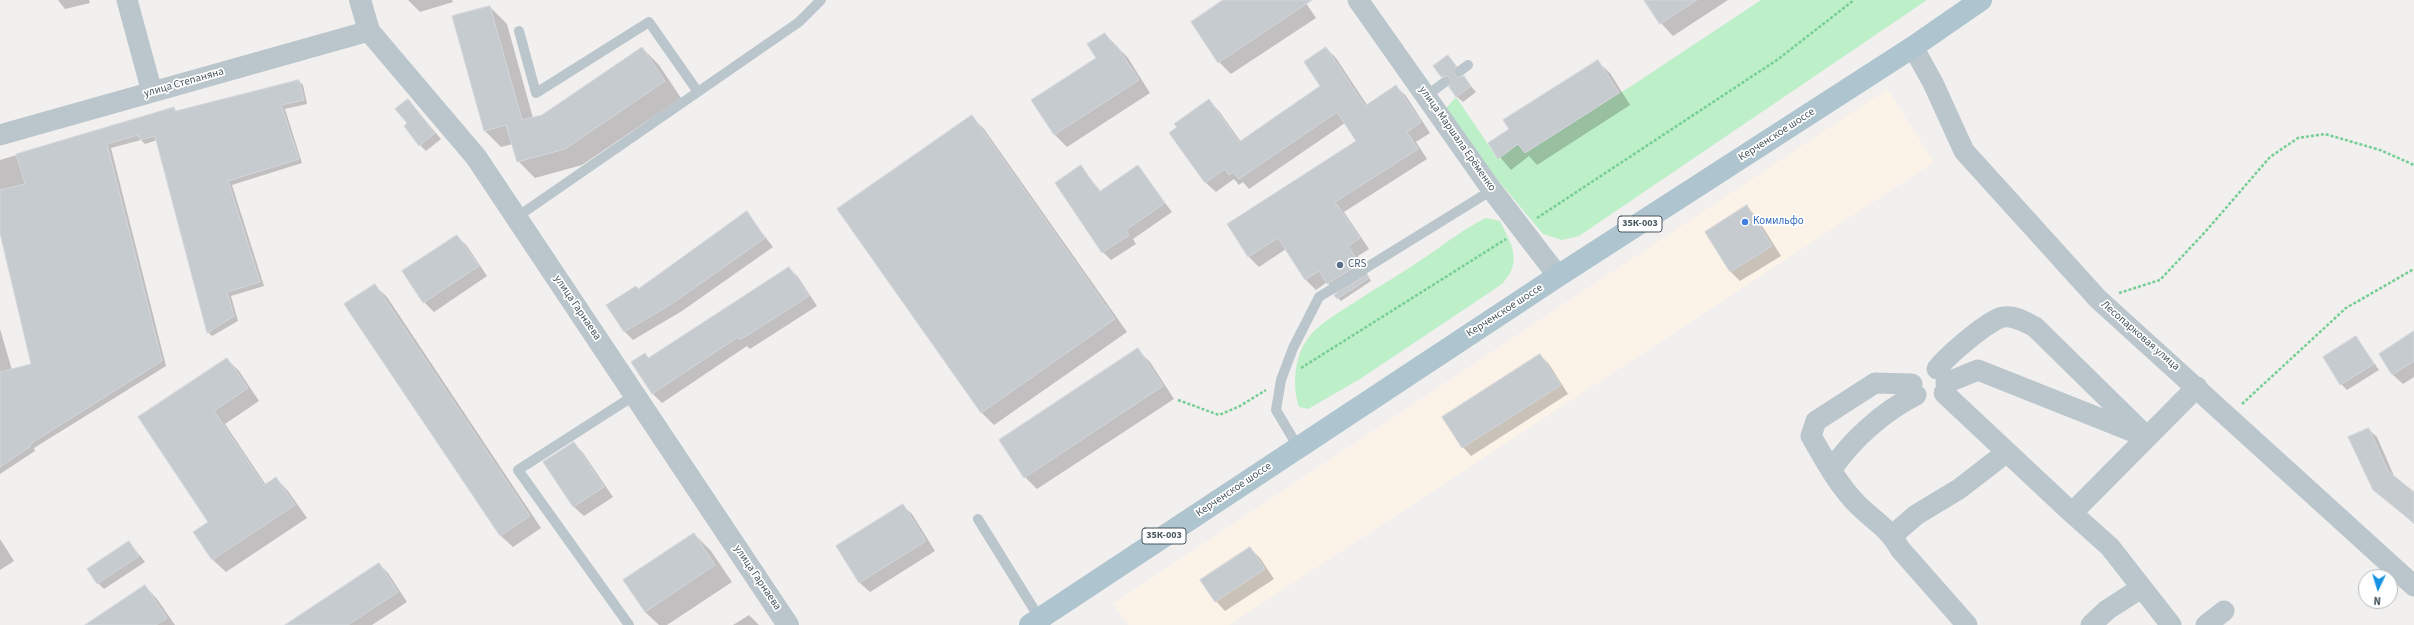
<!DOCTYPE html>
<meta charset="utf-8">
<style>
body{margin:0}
#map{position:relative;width:2414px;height:625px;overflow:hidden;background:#f2efef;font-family:"Source Sans 3",sans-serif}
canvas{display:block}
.north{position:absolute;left:2358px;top:569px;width:40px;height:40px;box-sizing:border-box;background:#fff;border:1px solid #b5bbbe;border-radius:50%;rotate:184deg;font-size:11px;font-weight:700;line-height:16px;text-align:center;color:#47565d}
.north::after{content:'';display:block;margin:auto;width:14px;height:18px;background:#1792e3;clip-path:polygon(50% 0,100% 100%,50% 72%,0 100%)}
</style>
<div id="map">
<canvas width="2414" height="625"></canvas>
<div class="north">N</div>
</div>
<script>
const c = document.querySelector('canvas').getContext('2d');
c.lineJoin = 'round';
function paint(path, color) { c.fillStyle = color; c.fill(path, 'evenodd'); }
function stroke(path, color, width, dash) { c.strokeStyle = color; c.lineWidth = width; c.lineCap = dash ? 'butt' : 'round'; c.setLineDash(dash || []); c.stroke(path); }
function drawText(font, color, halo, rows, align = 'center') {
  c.font = font + ' "Source Sans 3",sans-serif'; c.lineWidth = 3.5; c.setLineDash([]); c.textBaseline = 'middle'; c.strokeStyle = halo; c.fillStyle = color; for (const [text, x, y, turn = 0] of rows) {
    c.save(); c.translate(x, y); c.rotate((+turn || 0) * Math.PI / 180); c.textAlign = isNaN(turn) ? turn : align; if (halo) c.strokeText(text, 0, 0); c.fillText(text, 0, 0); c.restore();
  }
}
paint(new Path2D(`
 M1887,89L1934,162L1229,625H1129L1113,604Z`), '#fcf3e8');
paint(new Path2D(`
 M1761,0H1927L1579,236L1562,240L1543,234L1487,167L1446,108L1456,97L1498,159L1518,144L1525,153L1636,83Z
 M1486,218L1500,221C1512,246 1523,261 1502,284L1360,379L1308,409L1299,407C1292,385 1294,356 1309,337C1320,323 1338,313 1352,304C1376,288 1401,274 1424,258C1445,244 1463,229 1486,218Z`), '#bdefc8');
paint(new Path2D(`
 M58,0H89L90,3L65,9Z
 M408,0H452L453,2L420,12Z
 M1225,0H1304L1316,18L1231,74L1219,62Z
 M1646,0H1728L1673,36L1661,23Z
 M490,7L507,24L533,118L542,116L642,48L659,65L681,98L582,165L535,178L518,161L513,144L501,147L484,130Z
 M1105,34L1128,58L1150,93L1067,147L1054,134L1097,58Z
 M1326,48L1336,58L1367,105L1396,86L1406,96L1430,133L1416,142L1427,159L1344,212L1369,249L1358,256L1371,281L1341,301L1338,298V294L1327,282L1316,290L1306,280L1286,249L1259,267L1249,257L1229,224L1358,142L1345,123L1249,189L1243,182L1239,185L1234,179L1216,192L1206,183L1170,133L1209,101L1219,111L1241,142L1321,87Z
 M1448,56L1462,73L1461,78L1463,77L1476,92L1463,102L1456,96L1451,82L1442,76Z
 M1598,62L1610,73L1630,105L1537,165L1529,156L1511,170L1489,144Z
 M299,81L303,85L307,104L285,109L302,163L232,185L264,286L231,296L238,321L212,336L208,332L157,140L145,144L141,140L111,148L166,366L34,448L35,451L0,474V329L12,370L32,365L0,228V160L174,108L176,111Z
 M408,100L441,139L426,151L420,145L409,124Z
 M971,116L984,129L1127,332L994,425L982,413L839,209Z
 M1137,166L1172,212L1133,239L1136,244L1111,260L1103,252L1081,167L1101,192Z
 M1747,207L1756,216L1781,256L1740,281L1730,271Z
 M747,213L773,247L682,311L633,340L625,332L608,305L638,289Z
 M457,236L467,246L487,276L434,312L424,302L404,272Z
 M789,268L798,277L817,306L750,349L747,346L662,403L653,394L632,362L644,354L649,358Z
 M374,285L387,297L541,528L513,547L500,535Z
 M2414,332V377L2403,384L2393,375L2380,355Z
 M2356,337L2379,370L2347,390L2341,384Z
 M1138,350L1150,362L1174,399L1037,489L1025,477Z
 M1540,355L1549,364L1568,394L1471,456L1463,447Z
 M227,359L239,371L259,401L225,424L266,485L276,478L288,491L307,518L226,572L213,560L195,532L209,522L139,417Z
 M2368,429L2377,437L2395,478L2414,493V524L2374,489Z
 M574,443L583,453L613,497L584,516L574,507L544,462Z
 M902,505L912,514L935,551L870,592L860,583L837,547Z
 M694,534L711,551L732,582L667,625H659L645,612Z
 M0,539L14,561L0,570Z
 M129,542L145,562L104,589L98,583Z
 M1250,548L1260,558L1274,579L1225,611L1216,601Z
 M379,564L388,573L407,602L372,625H287Z
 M145,586L157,599L175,625H87Z
 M749,615L759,625H733Z`), '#0003');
const building = new Path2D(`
 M1223,0H1312L1218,63L1191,22Z
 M1644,0H1697L1660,24Z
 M490,6L522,120L542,115L642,47L665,81L565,149L517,162L506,125L484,131L452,16Z
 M1105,33L1114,46L1116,45L1139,80L1054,135L1031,100L1096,58L1087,44Z
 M1326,47L1365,106L1396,85L1421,122L1407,132L1418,149L1335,202L1360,238L1348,246L1360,264L1327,284L1319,271L1305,280L1278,238L1248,257L1227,224L1356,141L1337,112L1239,179L1233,172L1229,175L1225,169L1205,183L1169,133L1177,127L1174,124L1209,99L1239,142L1320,86L1304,62Z
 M1448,55L1456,66L1455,75L1458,77L1464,76L1471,86L1456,97L1449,87L1450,78L1447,76L1441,77L1433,66Z
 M1598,60L1619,93L1525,153L1518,144L1498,159L1488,143L1509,129L1503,120Z
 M299,80L304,100L281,105L299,159L228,181L260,282L227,292L234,316L207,333L155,136L140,140L138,135L107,144L162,361L30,444L31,446L0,467V372L31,364L0,233V190L25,184L16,154L174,107L175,111Z
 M408,99L435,133L419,146L404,126L407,123L395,109Z
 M972,115L1115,319L981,413L837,209Z
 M1081,165L1099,192L1138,165L1165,203L1126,230L1129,235L1102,253L1055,183Z
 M1747,205L1772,246L1730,272L1705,232Z
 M747,211L765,238L673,303L624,332L606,305L636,286L638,289Z
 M457,235L479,266L423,303L402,271Z
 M789,267L809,296L740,340L738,337L652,394L631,362L645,353L648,358Z
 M1367,275L1369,278L1337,299L1334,295Z
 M375,284L530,516L500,536L344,304Z
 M2414,331V361L2392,375L2379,354Z
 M2356,336L2374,364L2340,385L2323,357Z
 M1138,348L1163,386L1024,478L999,440Z
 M1540,354L1561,385L1462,448L1442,417Z
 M227,358L248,388L214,411L264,485L276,477L295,505L212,560L193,532L208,522L138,417Z
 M2369,428L2388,471L2414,492V523L2373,490L2348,437Z
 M574,442L604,487L573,507L543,462Z
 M903,504L926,541L859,583L836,546Z
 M694,533L715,565L645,612L623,580Z
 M129,541L139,556L97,584L87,569Z
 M1250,547L1265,569L1215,602L1200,580Z
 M379,563L398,592L348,625H285Z
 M145,585L167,618L156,625H85Z`);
paint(building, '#c6cbcf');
stroke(building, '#d3d6db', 1);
stroke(new Path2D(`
 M1537,218L1777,60L1854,0
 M2119,293L2160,280L2206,231L2270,157L2298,138L2325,134L2380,150L2414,165
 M1301,368L1506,239
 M1178,400L1219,415L1240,406L1266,390
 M2242,404L2346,308L2414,269`), '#75ce93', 2.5, [3, 2]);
stroke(new Path2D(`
 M519,31L536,93L649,22L698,92
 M1460,71L1468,65
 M1426,96L1445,82
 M517,217L799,22L821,0
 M1298,447L1276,410L1281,380L1293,348L1319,297L1492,190
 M978,519L1040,619
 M629,625L518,470L635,395`), '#bac6cc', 10);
stroke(new Path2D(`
 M127,0L152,92
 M1358,0L1492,190L1558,276
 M1913,47L1933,83L1964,151L2098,299L2414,586
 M0,135L369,31
 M1937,369C1947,356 1987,321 2003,317C2014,315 2025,322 2035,327L2147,437
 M1946,383L1978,370L2139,434
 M1912,384L1875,383L1816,421L1811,436C1825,460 1838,485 1858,505C1874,521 1889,528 1900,549L1967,625
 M1944,393L2072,513
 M1831,470C1852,440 1882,412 1916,395
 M1893,535L1916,515L1959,489L2007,452
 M2091,625L2107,610L2141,588
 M2171,625L2110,547L2072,513L2197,387
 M2206,625L2224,611`), '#bac6cc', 21);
stroke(new Path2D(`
 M360,0L369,31L476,157L788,625`), '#bac6cc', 22);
stroke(new Path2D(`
 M1030,625L1558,276L1913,47L1981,0`), '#aec4ce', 22);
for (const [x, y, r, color] of [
 [1745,222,4,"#3f7fe0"],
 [1340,265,4,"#5c6f8a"]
]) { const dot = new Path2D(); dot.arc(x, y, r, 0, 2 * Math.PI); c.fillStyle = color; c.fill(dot); stroke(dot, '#fff', 1.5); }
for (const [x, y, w] of [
 [1640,224,44],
 [1164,536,44]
]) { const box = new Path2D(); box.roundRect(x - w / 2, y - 8, w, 16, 3); c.fillStyle = '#fff'; c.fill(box); stroke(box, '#47565d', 1); }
drawText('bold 10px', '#47565d', null, [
 ["35К-003",1640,224],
 ["35К-003",1164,536]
]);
drawText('11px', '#47565d', '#fff', [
 ["улица Степаняна",184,83,-16],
 ["Керченское шоссе",1777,135,-33],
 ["улица Маршала Ерёменко",1457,139,55],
 ["улица Гарнаева",577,308,56],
 ["Керченское шоссе",1505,311,-33],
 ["Лесопарковая улица",2140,336,41],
 ["Керченское шоссе",1234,490,-34],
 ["улица Гарнаева",757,578,56]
]);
drawText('11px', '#366cbe', '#fff', [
 ["Комильфо",1753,222]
], 'left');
drawText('11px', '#4e5e75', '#fff', [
 ["CRS",1348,265]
], 'left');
</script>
